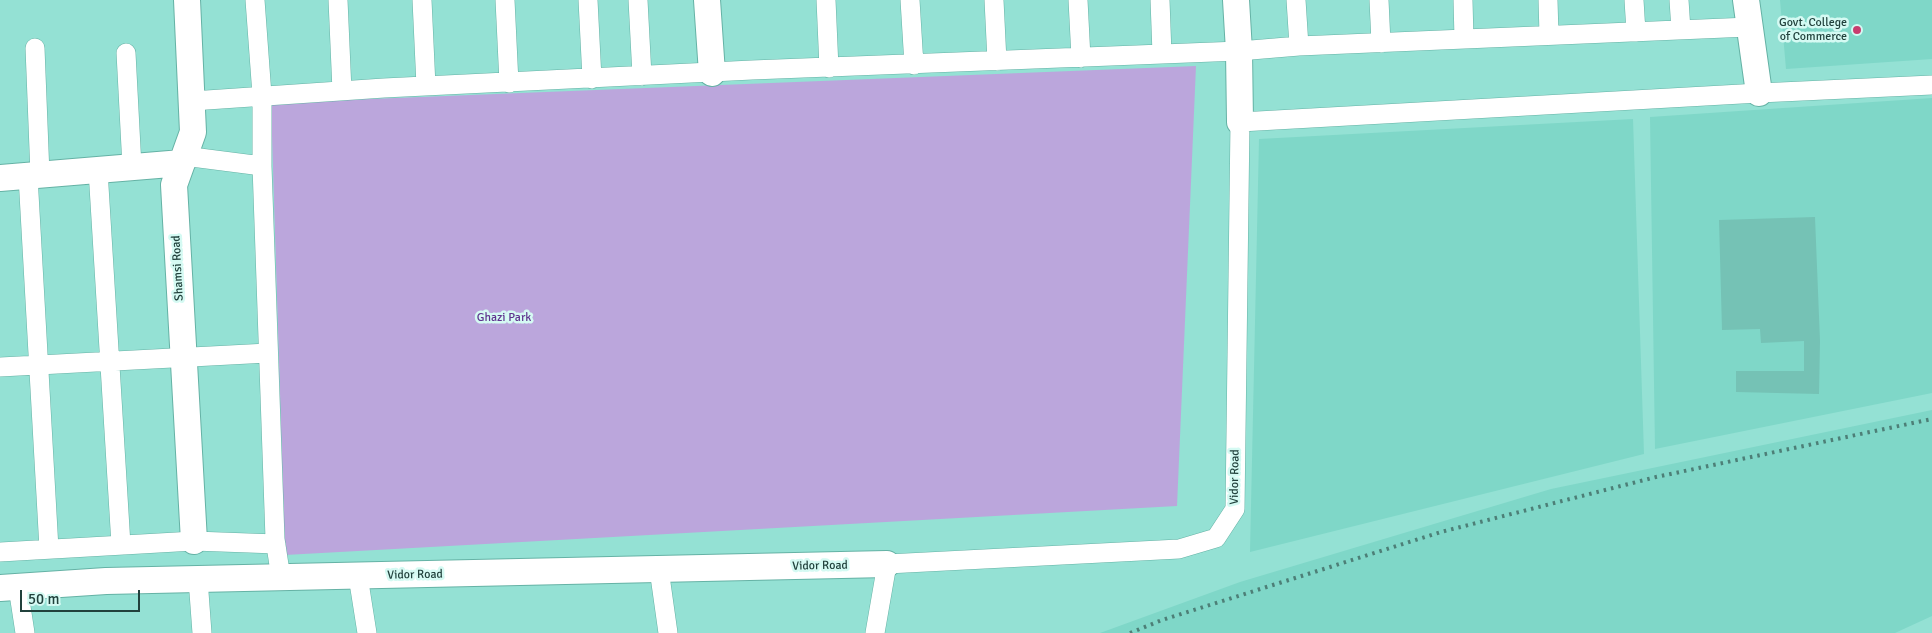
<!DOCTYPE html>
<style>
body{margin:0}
#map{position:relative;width:1932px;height:633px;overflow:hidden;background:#94e1d4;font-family:Signika,sans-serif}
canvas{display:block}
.scale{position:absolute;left:20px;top:590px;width:120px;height:22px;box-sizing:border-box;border:2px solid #21413c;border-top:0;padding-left:6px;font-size:15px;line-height:18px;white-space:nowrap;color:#21413c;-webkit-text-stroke:4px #d5faf3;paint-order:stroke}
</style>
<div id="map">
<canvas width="1932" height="633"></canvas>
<div class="scale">50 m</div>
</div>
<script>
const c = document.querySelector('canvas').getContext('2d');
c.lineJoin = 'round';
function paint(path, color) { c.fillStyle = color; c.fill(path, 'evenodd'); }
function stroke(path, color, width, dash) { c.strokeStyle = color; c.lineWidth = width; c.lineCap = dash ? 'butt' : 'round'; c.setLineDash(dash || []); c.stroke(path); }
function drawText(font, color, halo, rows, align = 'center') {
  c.font = font + ' Signika,sans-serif'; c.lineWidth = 5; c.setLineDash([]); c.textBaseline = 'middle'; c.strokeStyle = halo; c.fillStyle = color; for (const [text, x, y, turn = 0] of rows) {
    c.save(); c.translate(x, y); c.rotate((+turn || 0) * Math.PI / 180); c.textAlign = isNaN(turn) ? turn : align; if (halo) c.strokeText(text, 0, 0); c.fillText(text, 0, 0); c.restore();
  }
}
paint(new Path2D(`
 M1780,0H1932V59L1786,69Z
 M1932,98V393L1655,449L1650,117Z
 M1633,119L1644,454L1250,552L1259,139Z
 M1932,410V616L1895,633H1100L1240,582L1551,489Z`), '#7fd7c8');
paint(new Path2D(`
 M1196,66L1177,506L285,555L271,103Z`), '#bba6dc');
paint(new Path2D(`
 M1815,217L1820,341L1819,394L1736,392V371H1804V341L1761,343L1760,329L1722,330L1719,220Z`), '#75c2b5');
const street = new Path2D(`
 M255,0L262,95V166L275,539L281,578
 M338,0L342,91
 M422,0L426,86
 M505,0L509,83
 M588,0L592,79
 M638,0L642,76
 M826,0L829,68
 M910,0L914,65
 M994,0L997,61
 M1078,0L1081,58
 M1160,0L1162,54
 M1296,0L1299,46
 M1379,0L1381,43
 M1463,0L1464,39
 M1548,0L1549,35
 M1634,0L1636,32
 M1679,0L1681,30
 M35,48L40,175
 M126,53L132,167
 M192,101L384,88L752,70L1239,51L1299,46L1749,27
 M184,156L262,166
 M98,170L121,545
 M28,176L49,549
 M0,367L268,353
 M0,552L194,541L276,544
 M659,569L668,633
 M358,576L367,633
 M198,579L202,633
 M18,587L25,633
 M875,633L887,564L1179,549L1216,538L1235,509L1240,122L1759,93L1932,85`);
const secondary = new Path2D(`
 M187,0L193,132L174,185L194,541
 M707,0L712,73
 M1236,0L1239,51L1240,122
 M1746,0L1759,93
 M0,178L182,163
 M0,588L106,581L887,564`);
stroke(street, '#65b2a5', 20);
stroke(secondary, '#65b2a5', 28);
stroke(street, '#fff', 19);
stroke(secondary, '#fff', 26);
stroke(new Path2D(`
 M1130,633L1162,620L1441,532L1656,477L1932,419`), '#4d7f77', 4, [2.5, 5]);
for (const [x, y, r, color] of [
 [1857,30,5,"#c83c6f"]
]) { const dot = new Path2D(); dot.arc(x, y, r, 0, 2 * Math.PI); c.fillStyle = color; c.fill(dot); stroke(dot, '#d5faf3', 2); }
drawText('12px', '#21413c', '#d5faf3', [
 ["Govt. College",1847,23],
 ["of Commerce",1847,37]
], 'right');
drawText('12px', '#21413c', '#d5faf3', [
 ["Shamsi Road",178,268,-93],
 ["Vidor Road",1235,477,-89],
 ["Vidor Road",820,566,-1],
 ["Vidor Road",415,575,-1]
]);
drawText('12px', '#5f348e', '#d5faf3', [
 ["Ghazi Park",504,318]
]);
</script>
